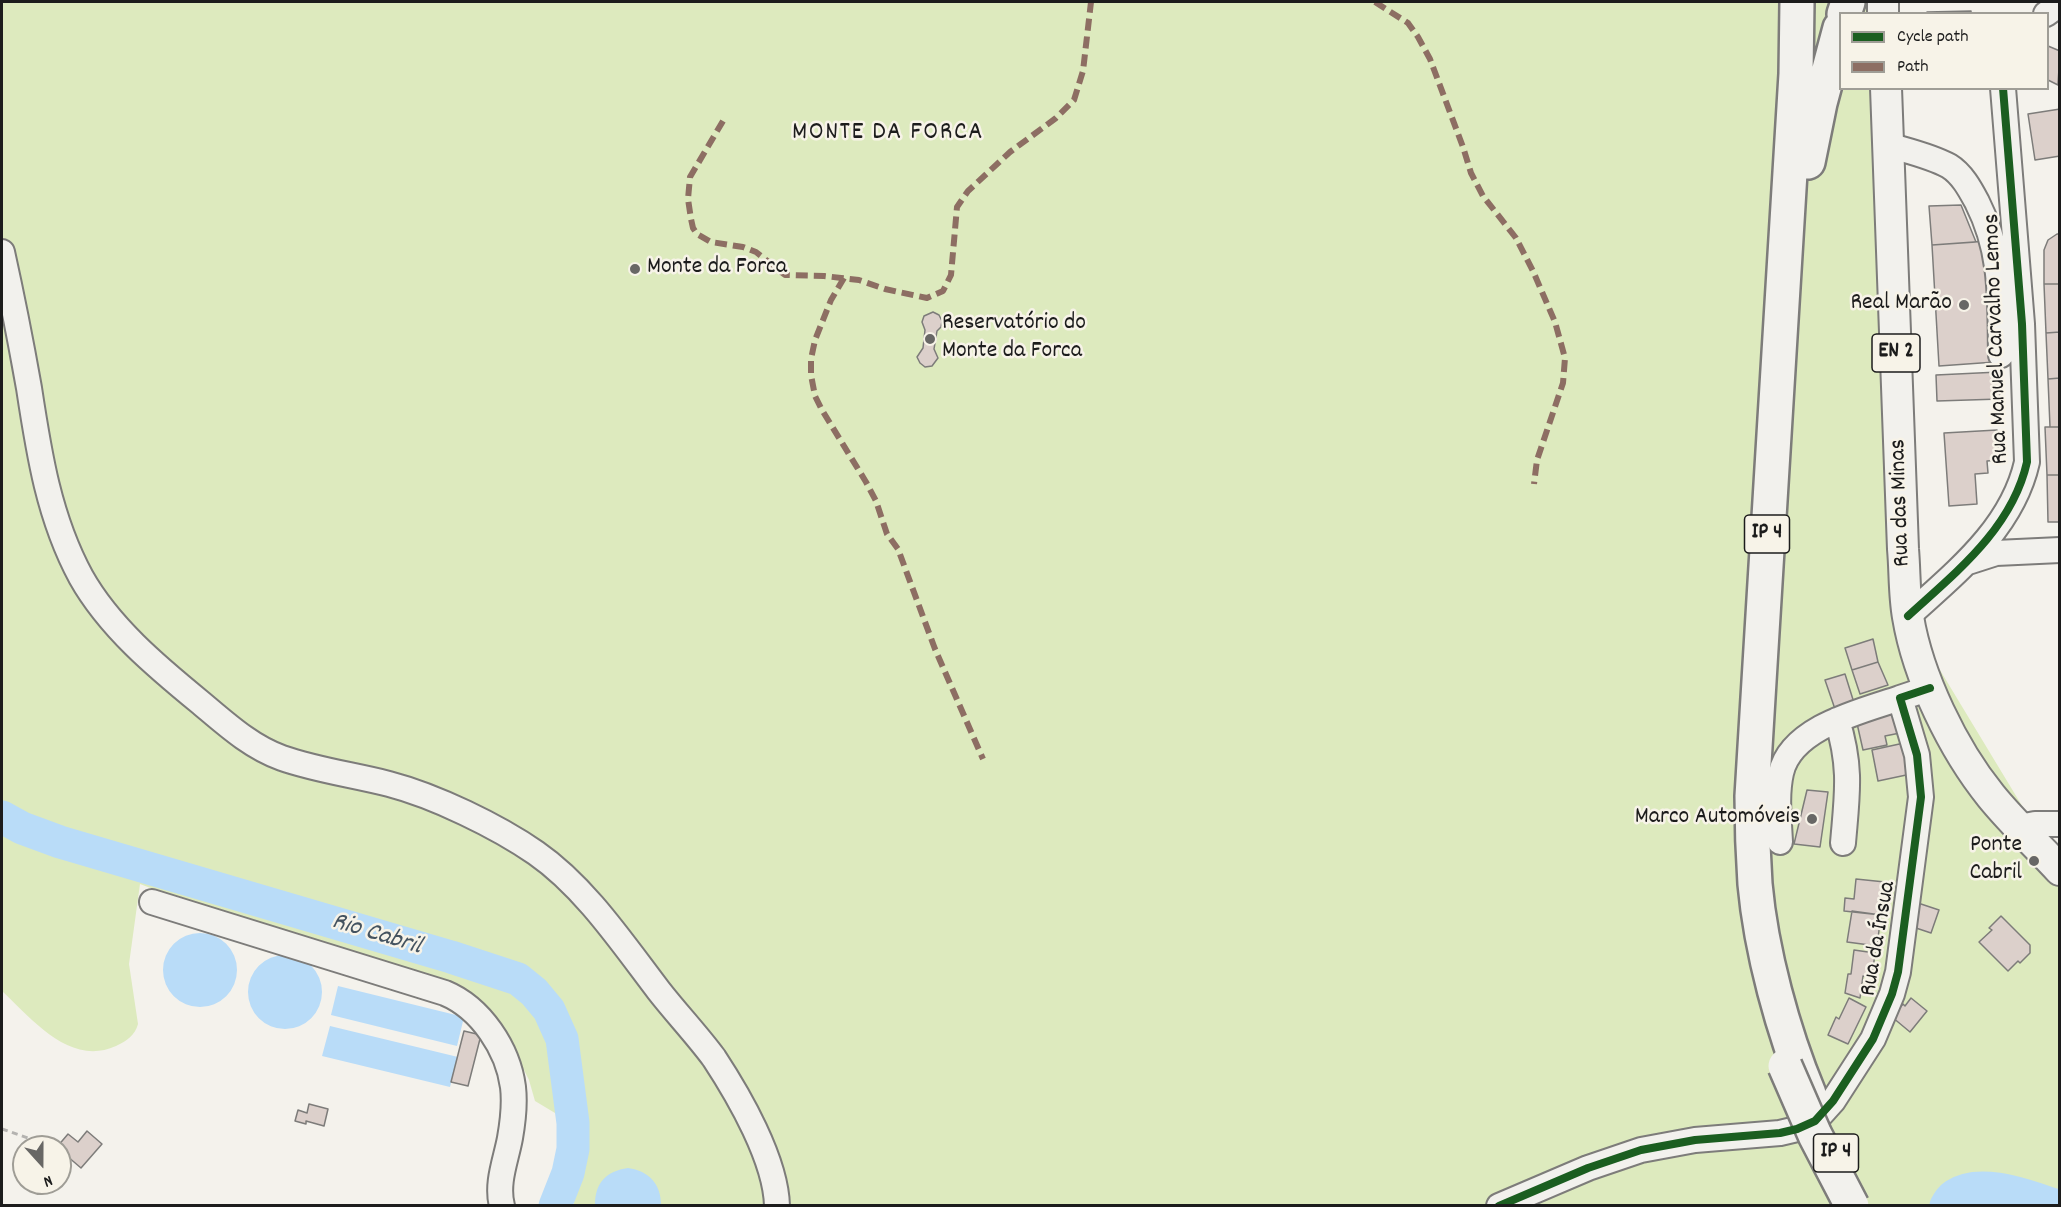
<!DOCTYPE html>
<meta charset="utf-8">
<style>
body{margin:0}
#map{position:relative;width:2061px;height:1207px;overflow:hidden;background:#f4f2ec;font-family:Dekko,sans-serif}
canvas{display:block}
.frame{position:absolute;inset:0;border:3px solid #1c1c1c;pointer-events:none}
.legend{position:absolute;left:1839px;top:12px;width:210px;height:78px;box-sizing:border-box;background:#f7f3e8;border:2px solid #9f9d96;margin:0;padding:8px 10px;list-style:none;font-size:18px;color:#1c1c1c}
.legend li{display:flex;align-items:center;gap:12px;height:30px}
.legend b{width:30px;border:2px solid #9f9d96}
.north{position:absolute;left:12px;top:1135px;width:60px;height:60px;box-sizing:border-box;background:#f7f3e8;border:2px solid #9f9d96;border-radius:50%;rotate:159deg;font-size:16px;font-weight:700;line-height:24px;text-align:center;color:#1c1c1c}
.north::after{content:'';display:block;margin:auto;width:21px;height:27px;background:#686765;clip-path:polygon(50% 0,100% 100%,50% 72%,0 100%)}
</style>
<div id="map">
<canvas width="2061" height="1207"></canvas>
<div class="frame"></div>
<ul class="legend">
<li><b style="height:8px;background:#1b5e20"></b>Cycle path</li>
<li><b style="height:8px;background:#8d6e63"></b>Path</li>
</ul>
<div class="north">N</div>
</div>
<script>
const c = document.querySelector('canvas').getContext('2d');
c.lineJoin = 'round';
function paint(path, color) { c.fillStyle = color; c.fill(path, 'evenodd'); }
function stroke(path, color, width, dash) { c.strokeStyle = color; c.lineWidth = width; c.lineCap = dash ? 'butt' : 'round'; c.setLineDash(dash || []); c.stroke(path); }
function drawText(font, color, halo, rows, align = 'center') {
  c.font = font + ' Dekko,sans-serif'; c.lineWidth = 5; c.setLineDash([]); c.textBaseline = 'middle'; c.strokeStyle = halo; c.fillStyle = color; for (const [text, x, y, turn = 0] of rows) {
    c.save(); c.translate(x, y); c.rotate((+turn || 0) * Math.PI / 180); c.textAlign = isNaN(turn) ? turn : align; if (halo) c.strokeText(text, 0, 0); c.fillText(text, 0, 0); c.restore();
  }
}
paint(new Path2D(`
 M2,2H1868V13L1840,14V88L1871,89L1891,589L2059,867V1205H574L560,1116L535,1101L529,1080L520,1062L385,963L192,904L140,884L129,964L138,1024C135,1035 127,1041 116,1046C70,1067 32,1019 2,991Z`), '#ddeabe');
paint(new Path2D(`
 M163 970a37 37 0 1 1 74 0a37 37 0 1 1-74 0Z
 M248 992a37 37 0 1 1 74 0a37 37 0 1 1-74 0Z
 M338,986L464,1017L457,1046L331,1015Z
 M330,1026L458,1057L450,1087L322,1056Z
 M628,1168C649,1171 661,1184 661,1205H595C595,1183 606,1171 628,1168Z`), '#b9dcf8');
stroke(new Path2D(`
 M2,817L22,828L60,842L451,957L518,979L534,992L549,1010L562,1039L573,1123V1149L568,1173L555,1206
 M1946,1206C1948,1202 1952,1197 1955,1195C1982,1177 2031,1198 2058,1206`), '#b9dcf8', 33);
const building = new Path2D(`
 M1971,11V14H1927V12Z
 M2048,46L2060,51L2058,85L2048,80Z
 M2060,109V156L2035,160L2028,114Z
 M1961,205L1976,242L1932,245L1929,206Z
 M2057,234H2060V284H2044V250L2048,240Z
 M1988,241L1995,362L1939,366L1932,245Z
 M2044,284H2060V332L2046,333Z
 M933,312L939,315L942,321L941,327L937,331L934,349L938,358L932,366L925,367L920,363L917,357L923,348L925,330L922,322L924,316Z
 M2060,332V378L2048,379L2046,333Z
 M1999,372L2000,399L1937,401L1936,375Z
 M2060,378V427H2050L2048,379Z
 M2045,427H2060V475H2047Z
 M1997,430L1999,460L1987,461L1988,473L1975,474L1977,504L1949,506L1944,433Z
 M2047,475H2060V522H2048Z
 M1873,639L1878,662L1852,670L1845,648Z
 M1878,662L1888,685L1860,694L1852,670Z
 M1845,674L1855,706L1836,712L1825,680Z
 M1895,711L1900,733L1885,736L1887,745L1863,750L1856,719Z
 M1904,743L1911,774L1878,781L1872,750Z
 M1807,790L1828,792L1820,847L1794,844Z
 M1856,879L1885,882L1881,915L1844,911L1845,898L1854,899Z
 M1918,903L1939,910L1931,933L1910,926Z
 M1852,911L1881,915L1877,946L1847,942Z
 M2001,916L2030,945V953L2020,963L2018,961L2008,971L1979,942L1992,930L1989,928Z
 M1854,950L1875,953L1872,977L1863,976L1860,998L1845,993L1848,974H1851Z
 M1849,998L1866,1007L1848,1044L1828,1035L1836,1017L1839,1019Z
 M1911,998L1927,1011L1910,1032L1892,1017L1903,1004L1905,1006Z
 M464,1031L481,1035L468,1086L451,1082Z
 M309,1104L328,1109L324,1126L306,1121V1124L295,1121L298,1110L307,1113Z
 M87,1131L102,1144L81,1168L60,1150V1147H57L68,1134L78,1142Z`);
paint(building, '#dcd0cb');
stroke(building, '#7d7c7a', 1.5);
const minor = new Path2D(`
 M2046,14L2060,4
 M1888,145C1908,151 1931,156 1949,166C1962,174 1970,189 1977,202C2003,253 2000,300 2001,355
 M2,252C12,297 21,343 29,388C39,454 49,518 81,577C109,627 157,667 201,703C226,724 251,747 282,758C316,770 354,775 389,784C435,796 497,826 536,853C585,887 623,944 659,991C677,1014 697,1035 714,1058C739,1096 776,1160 777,1206
 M1968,562L1996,553L2060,550
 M1908,616C1955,573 2012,529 2027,462L2022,324L2003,88
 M1837,720C1852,768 1847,795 1843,843
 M2020,827L2035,824H2060
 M1780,842C1779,820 1776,795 1781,773C1791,727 1862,711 1900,698
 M152,902L445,993C481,1008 508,1049 513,1087C515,1104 513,1121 510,1138C506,1160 496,1183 502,1206
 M1499,1206L1588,1168L1641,1150L1695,1140L1780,1133L1797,1129L1815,1121L1833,1101L1873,1039L1892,994L1898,972L1921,797L1917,755L1900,698L1930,688`);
const major = new Path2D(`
 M1883,2V14
 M1886,88L1903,549C1905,571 1904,595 1908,617C1918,677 1953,749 1991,796C2012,822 2037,845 2060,870`);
const highway = new Path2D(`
 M1797,2L1796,74L1752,796C1752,826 1753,855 1755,884C1761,951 1783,1032 1809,1094
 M1844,14L1848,2
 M1808,162L1820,103L1840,28`);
stroke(minor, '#7d7c7a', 28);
stroke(major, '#7d7c7a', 34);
stroke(highway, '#7d7c7a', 38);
stroke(new Path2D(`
 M2,1129L31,1139L43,1147
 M60,1157L69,1163`), '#b4b3b0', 3, [6, 4.5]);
stroke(minor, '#f2f1ed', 24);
stroke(major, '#f2f1ed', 30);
stroke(highway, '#f2f1ed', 33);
const highwayBridge = new Path2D(`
 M1785,1066L1815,1135L1852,1206`);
stroke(highwayBridge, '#7d7c7a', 38, []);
stroke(highwayBridge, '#f2f1ed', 33);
stroke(new Path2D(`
 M1375,2L1408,23L1418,37L1430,59L1463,147L1471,173L1483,196L1516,238L1533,271L1555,322L1565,358L1563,383L1537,460L1534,484
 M723,121L690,177L688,199L691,219L693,228L697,234L711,242L743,247L756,252L785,275L824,276L859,280L885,289L927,298L943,291L951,275L957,207L968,191L1010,152L1056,118L1074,100L1083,71L1091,2
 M844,278L831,300L815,340L811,359V375L815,396L822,410L866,482L876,501L887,534L898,549L935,649L983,759`), '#8d6e63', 6, [12, 6]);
stroke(new Path2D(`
 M1908,616C1955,573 2012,529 2027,462L2022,324L2003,88
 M1499,1206L1588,1168L1641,1150L1695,1140L1780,1133L1797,1129L1815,1121L1833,1101L1873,1039L1892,994L1898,972L1921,797L1917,755L1900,698L1930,688`), '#1b5e20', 8);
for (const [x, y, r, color] of [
 [635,269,6,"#686765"],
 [1964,305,6,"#686765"],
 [930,339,6,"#686765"],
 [1812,819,6,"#686765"],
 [2034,861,6,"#686765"]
]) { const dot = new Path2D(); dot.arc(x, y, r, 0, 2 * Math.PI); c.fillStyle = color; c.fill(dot); stroke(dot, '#f7f3e8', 2); }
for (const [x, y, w] of [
 [1896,353,48],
 [1767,534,45],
 [1836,1153,45]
]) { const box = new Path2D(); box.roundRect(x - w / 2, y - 19, w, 38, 4.5); c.fillStyle = '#f7f3e8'; c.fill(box); stroke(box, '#1c1c1c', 1.5); }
drawText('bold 22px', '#1c1c1c', null, [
 ["EN 2",1896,353],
 ["IP 4",1767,534],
 ["IP 4",1836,1153]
]);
drawText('24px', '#1c1c1c', '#f7f3e8', [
 ["Monte da Forca",647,269,"left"],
 ["Real Marão",1952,305],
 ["Reservatório do",942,325,"left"],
 ["Monte da Forca",942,353,"left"],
 ["Marco Automóveis",1800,819],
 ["Ponte",2022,847],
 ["Cabril",2022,875]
], 'right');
drawText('24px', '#1c1c1c', '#f7f3e8', [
 ["Rua Manuel Carvalho Lemos",1998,339,-92],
 ["Rua das Minas",1902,503,-92],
 ["Rua da Ínsua",1880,939,-80]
]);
c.letterSpacing = '1.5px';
drawText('26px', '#1c1c1c', '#f7f3e8', [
 ["MONTE DA FORCA",888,134]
]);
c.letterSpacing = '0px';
drawText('italic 26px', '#445360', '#f7f3e8', [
 ["Rio Cabril",376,936,17]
]);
</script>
